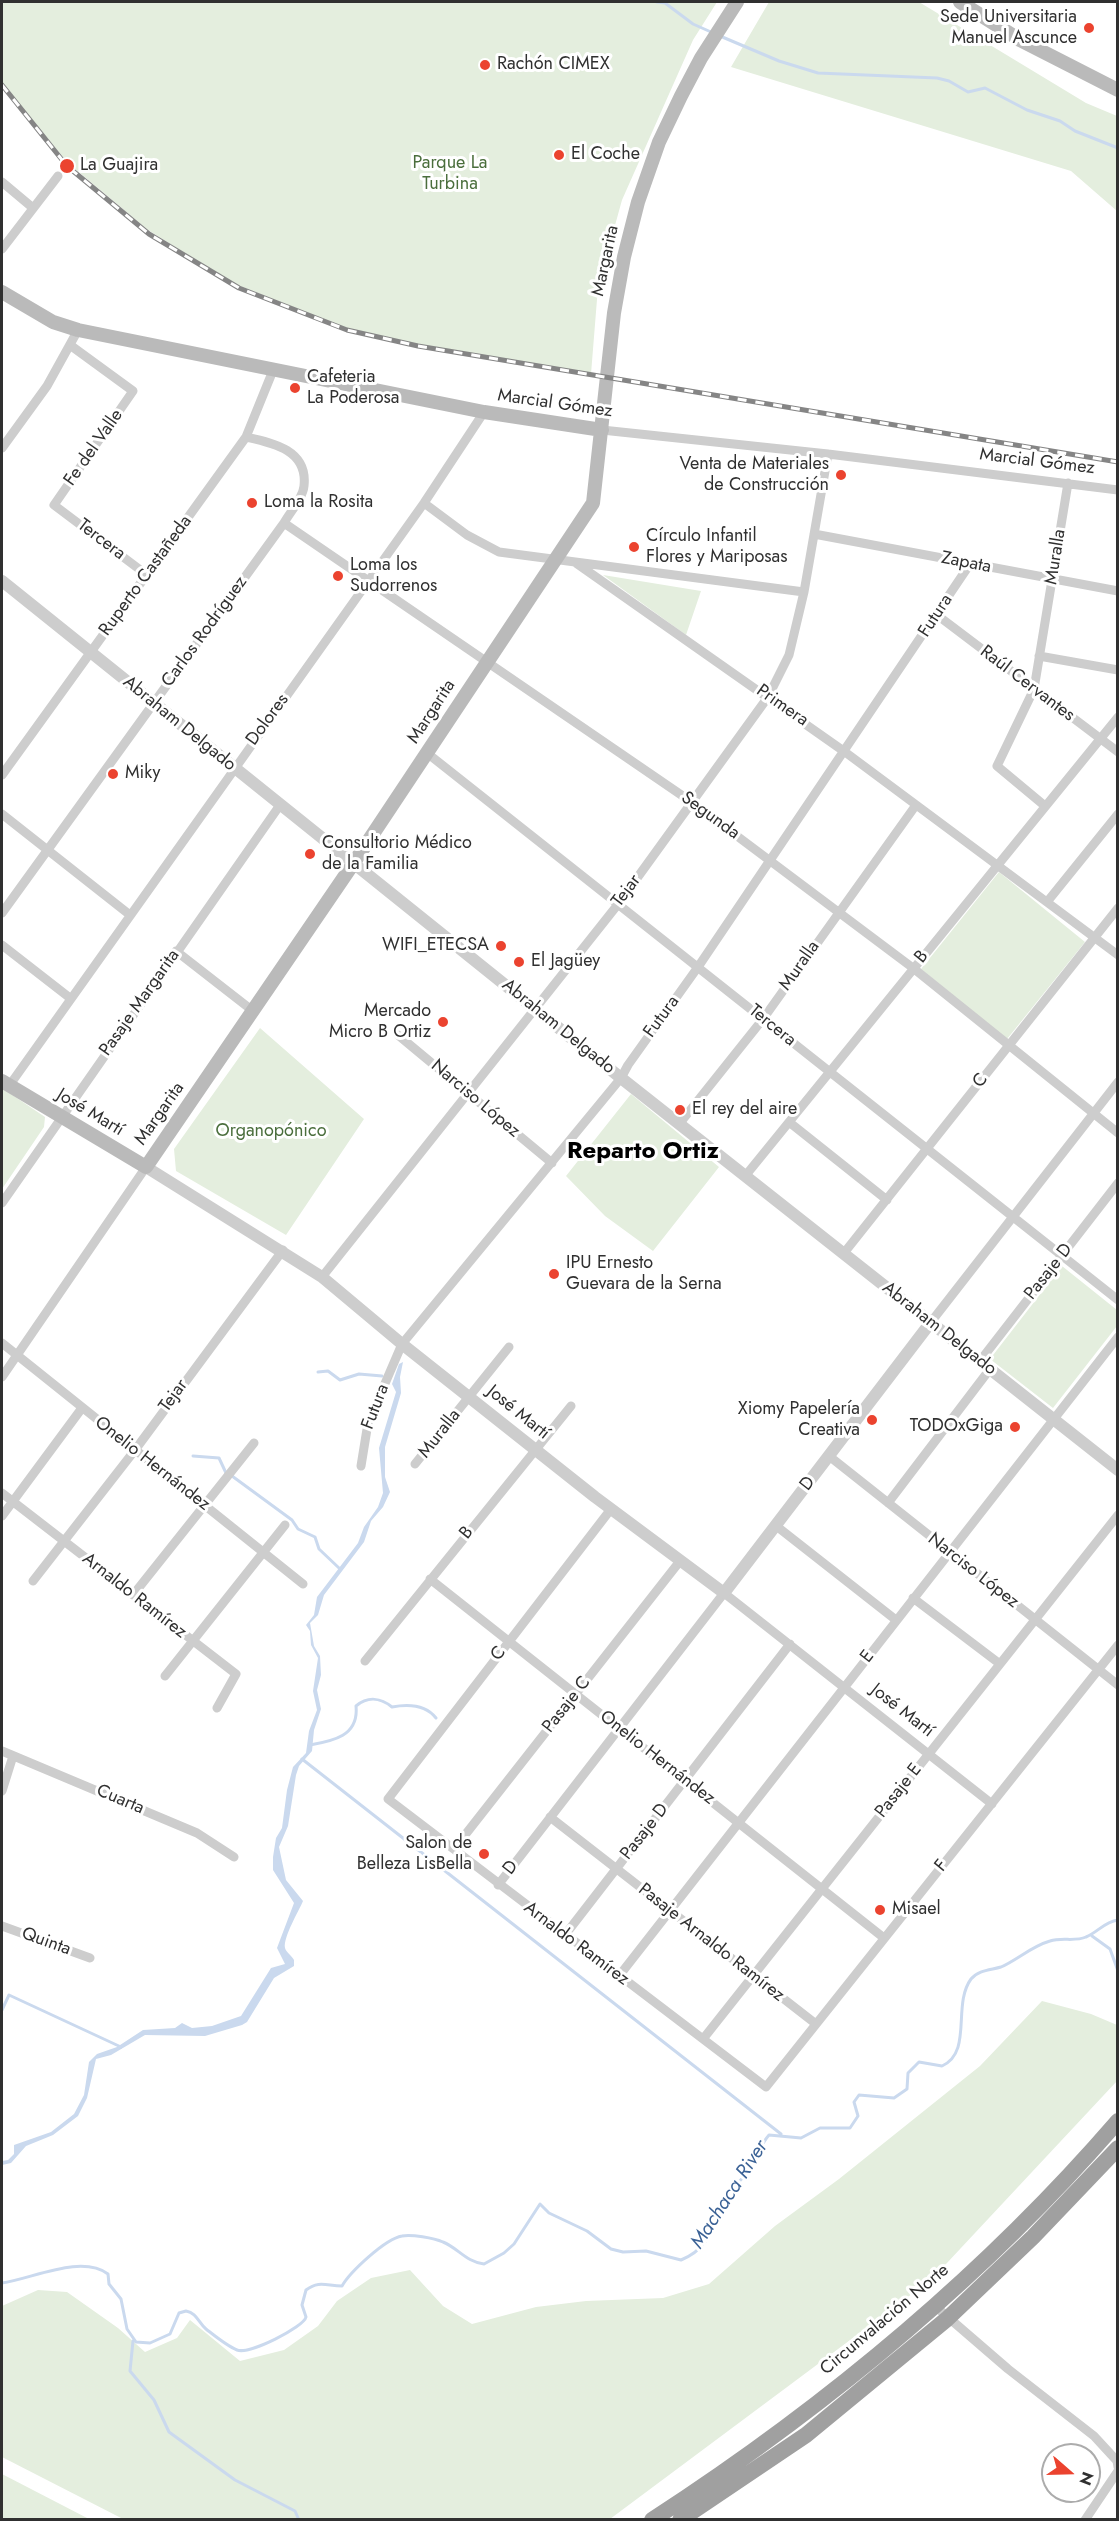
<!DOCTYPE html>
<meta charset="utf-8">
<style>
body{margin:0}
#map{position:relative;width:1119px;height:2521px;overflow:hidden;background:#fff;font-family:Jost,sans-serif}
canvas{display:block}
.frame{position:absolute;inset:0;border:3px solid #303030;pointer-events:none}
.north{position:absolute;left:1041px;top:2443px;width:60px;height:60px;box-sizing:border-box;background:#fff;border:2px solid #acacac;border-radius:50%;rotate:110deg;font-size:16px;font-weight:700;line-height:24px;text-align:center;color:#303030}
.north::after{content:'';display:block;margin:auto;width:21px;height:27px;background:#eb432f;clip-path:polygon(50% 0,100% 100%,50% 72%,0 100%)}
</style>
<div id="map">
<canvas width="1119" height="2521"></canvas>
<div class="frame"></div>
<div class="north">N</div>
</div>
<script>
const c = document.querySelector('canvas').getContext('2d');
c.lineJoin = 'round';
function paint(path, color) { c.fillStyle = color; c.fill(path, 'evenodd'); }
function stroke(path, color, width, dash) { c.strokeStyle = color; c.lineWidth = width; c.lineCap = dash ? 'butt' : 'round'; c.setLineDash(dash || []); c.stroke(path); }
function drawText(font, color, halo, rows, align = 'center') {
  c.font = font + ' Jost,sans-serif'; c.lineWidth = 6; c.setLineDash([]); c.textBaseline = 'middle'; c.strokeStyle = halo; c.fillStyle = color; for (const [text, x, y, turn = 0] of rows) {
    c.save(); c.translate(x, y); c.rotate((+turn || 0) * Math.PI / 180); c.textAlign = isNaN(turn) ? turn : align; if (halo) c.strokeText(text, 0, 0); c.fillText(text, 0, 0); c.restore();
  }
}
paint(new Path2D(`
 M2,2H717L693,40L622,200L598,287L591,374L399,342L344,327L235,284L148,230L68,163L2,83Z
 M769,2H919L1086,103L1117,116V211L1071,171L731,67Z
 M603,575L701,591L686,635Z
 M999,872L1085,942L1007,1039L921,969Z
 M260,1028L364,1119L286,1235L176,1171L174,1149Z
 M2,1088L45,1117L44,1127L2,1189Z
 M631,1094L719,1167L653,1251L605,1216L566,1176Z
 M1062,1266L1117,1310V1326L1053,1408L990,1359Z
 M1042,2001L1091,2014L1117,2025V2081L932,2279L610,2519H123L2,2457V2306L38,2290L67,2292L118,2328L145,2352L177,2338L190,2320L240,2361L284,2350L318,2326L337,2301L371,2278L410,2270L443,2306L472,2324L536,2307L586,2301L663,2298L709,2284L775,2226L839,2179L980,2066Z
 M2,2474L89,2519H2Z`), '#e4eede');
paint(new Path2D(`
 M403,1362L400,1377L401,1393L385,1447V1477L390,1492L383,1507L371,1521L364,1542L324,1595L318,1615L310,1623L314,1646L320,1656L321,1675L317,1690L321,1709L314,1730L312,1751L299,1766L296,1775L288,1826L279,1847L286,1880L303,1901C299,1911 283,1937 285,1948C286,1952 292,1956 294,1960V1966L274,1978L247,2022L242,2025L205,2036L145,2035L111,2055L96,2059L87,2098L78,2116L53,2135L26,2146L11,2163L2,2165V2161L8,2160L14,2154V2145L51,2132L74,2114L84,2095L89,2062L97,2054L117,2047L143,2030L175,2028L182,2023L192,2028L212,2026L241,2016L271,1968L285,1964L277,1948L294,1903L273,1870V1857L276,1838L282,1828L287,1790L293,1767L306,1753L309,1731L317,1710L313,1691L318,1658L311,1645L310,1631L306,1625L314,1615L317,1597L358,1543L364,1527L378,1507L383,1493L379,1448L396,1392L392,1384L399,1364Z`), '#cad9ee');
stroke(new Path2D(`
 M657,2L665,3L693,24L711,32
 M720,36L779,61L818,73L937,78L949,81L968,92L985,88L1027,110L1060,121L1075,131L1118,148
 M318,1372L328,1371L340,1380L359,1374L382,1376
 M193,1456L219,1458L226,1473
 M232,1476L292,1520L298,1529L315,1537L319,1549L339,1568
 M310,1745C333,1741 359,1736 356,1706C368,1696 381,1698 392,1707C408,1704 425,1704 436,1718
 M302,1759L781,2134
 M1092,1936L1110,1949L1118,1971
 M2,2010L9,1995L121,2047
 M2,2283C32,2279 81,2254 108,2274L109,2284L121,2299L127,2329L136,2342L150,2343L170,2334L179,2313L186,2311C197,2313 198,2322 206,2329C215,2336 227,2346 237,2350C249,2355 304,2327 306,2317L302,2305L306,2290C319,2280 327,2286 342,2286C350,2272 385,2239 402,2236C411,2234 434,2238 443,2242C458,2248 466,2262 484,2264L504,2253L514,2244L540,2204L549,2213L587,2231L611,2249L623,2252L646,2251L681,2260C711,2248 712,2225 724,2200C729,2189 741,2182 748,2171C756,2159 760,2145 769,2135L801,2138L820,2128H850L858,2116L854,2102L859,2095L894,2098L907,2089L908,2073L919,2062L942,2066C973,2052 952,2005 971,1979C978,1970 991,1970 1001,1967C1017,1960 1032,1946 1050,1941C1062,1937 1075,1942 1086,1937C1098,1932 1104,1922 1118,1920
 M133,2341L130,2371L154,2400L169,2432L235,2480L295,2511L299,2520`), '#cad9ee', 3);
stroke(new Path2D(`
 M2,182L33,208
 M2,249L58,176
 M70,345L133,391L54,505L147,575
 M602,430L828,454L1118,490
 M2,448L47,386L78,330
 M424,503L467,535L499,552L804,592
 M284,523L693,803L913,968L1118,1133
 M814,534L1118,591
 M576,563L845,752L1118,955
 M937,615L1118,752
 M1039,656L1118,670
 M427,753L1118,1300
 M2,775L246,437L274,368
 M1045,806L997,766L1034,689L1068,483
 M2,814L130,915
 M1047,902L1118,814
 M2,913L284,523C290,512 303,498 304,486C308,450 273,443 246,437
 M2,945L70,998
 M176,951L253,1011
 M398,1035L552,1163
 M9,1086L424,503L484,412
 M789,1122L887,1200
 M680,1123L763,1019L916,805
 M746,1175L1118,717
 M2,1203L280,805
 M844,1253L1118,908
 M322,1277L619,903L768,697L789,655L804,592L828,454
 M931,1322L1118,1082
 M2,1343L303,1584
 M980,1361L1118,1183
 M2,1377L146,1167
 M829,1456L1118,1685
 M415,1464L509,1347
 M361,1466L368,1423L402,1344L621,1078L628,1065L698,967L970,564
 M2,1493L236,1674L217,1708
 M888,1503L990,1369
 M611,1509L388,1799L766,2087L1118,1645
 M2,1516L82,1408
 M775,1525L896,1620
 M430,1579L884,1938
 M33,1581L135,1450L283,1250
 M133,1595L254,1443
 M913,1598L1000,1664
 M365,1661L571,1406
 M165,1676L285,1525
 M2,1751L197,1833L234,1857
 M2,1791L13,1756
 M550,1817L816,2024
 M454,1849L680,1561
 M498,1885L724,1593L992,1804
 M2,1926L90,1958
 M565,1935L790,1644
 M619,1976L1118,1337
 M703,2039L1118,1515
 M935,2306L1008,2369L1094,2436L1117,2461L1118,2467
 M1085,2520L1118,2471`), '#cdcdcd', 9);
stroke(new Path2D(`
 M2,581L621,1078L1118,1470
 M146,1167L322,1277L402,1344L595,1497L724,1593L931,1322`), '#cdcdcd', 12);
stroke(new Path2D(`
 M960,2L1020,40L1118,90
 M2,292L53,322L78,330L484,412L602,430
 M2,1081L146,1167L353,864L593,503L614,313L624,257L638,202L659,142L681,96L701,58L737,2`), '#bababa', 14);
stroke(new Path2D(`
 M652,2520C823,2409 984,2276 1118,2121
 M680,2520L806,2435L947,2319L1033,2237L1118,2148`), '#a0a0a0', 16);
const rail = new Path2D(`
 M2,85L67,166L149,234L239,288L347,330L418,346L1118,462`);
stroke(rail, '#858585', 5);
stroke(rail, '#fff', 3, [9]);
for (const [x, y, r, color] of [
 [1089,28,6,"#eb432f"],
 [485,65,6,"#eb432f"],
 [559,155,6,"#eb432f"],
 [67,166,8,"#eb432f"],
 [295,388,6,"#eb432f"],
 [841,475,6,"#eb432f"],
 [252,503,6,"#eb432f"],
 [634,547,6,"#eb432f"],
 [338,576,6,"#eb432f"],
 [113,774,6,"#eb432f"],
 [310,854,6,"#eb432f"],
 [501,946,6,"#eb432f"],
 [519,962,6,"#eb432f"],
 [443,1022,6,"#eb432f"],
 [680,1110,6,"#eb432f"],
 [554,1274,6,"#eb432f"],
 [872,1420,6,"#eb432f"],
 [1015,1427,6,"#eb432f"],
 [484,1854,6,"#eb432f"],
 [880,1910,6,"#eb432f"]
]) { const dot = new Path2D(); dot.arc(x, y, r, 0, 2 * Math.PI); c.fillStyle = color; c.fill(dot); stroke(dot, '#fff', 2); }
drawText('18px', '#303030', '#fff', [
 ["Sede Universitaria",1077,18,"right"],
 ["Manuel Ascunce",1077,39,"right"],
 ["Rachón CIMEX",497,65],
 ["El Coche",571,155],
 ["La Guajira",80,166],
 ["Cafeteria",307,378],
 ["La Poderosa",307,399],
 ["Venta de Materiales",829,465,"right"],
 ["de Construcción",829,486,"right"],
 ["Loma la Rosita",264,503],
 ["Círculo Infantil",646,537],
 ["Flores y Mariposas",646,558],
 ["Loma los",350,566],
 ["Sudorrenos",350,587],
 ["Miky",125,774],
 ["Consultorio Médico",322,844],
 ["de la Familia",322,865],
 ["WIFI_ETECSA",489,946,"right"],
 ["El Jagüey",531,962],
 ["Mercado",431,1012,"right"],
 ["Micro B Ortiz",431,1033,"right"],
 ["El rey del aire",692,1110],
 ["IPU Ernesto",566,1264],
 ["Guevara de la Serna",566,1285],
 ["Xiomy Papelería",860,1410,"right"],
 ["Creativa",860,1431,"right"],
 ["TODOxGiga",1003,1427,"right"],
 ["Salon de",472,1844,"right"],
 ["Belleza LisBella",472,1865,"right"],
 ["Misael",892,1910]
], 'left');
drawText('18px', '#4a6e3c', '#fff', [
 ["Parque La",450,164],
 ["Turbina",450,185],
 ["Organopónico",271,1132]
]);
drawText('18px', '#303030', '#fff', [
 ["Margarita",606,261,-78],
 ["Marcial Gómez",555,404,8],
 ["Fe del Valle",94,448,-55],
 ["Marcial Gómez",1037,462,7],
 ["Tercera",101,540,37],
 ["Muralla",1056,557,-81],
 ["Zapata",966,563,11],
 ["Ruperto Castañeda",146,576,-54],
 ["Futura",936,616,-57],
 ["Carlos Rodríguez",205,632,-54],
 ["Raúl Cervantes",1027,684,37],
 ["Primera",782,706,35],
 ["Margarita",432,712,-57],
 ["Dolores",268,720,-54],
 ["Abraham Delgado",179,724,39],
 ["Segunda",710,816,36],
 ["Tejar",627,891,-53],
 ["B",922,957,-51],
 ["Muralla",800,966,-55],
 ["Pasaje Margarita",140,1003,-55],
 ["Futura",662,1017,-54],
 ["Tercera",772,1026,39],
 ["Abraham Delgado",558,1027,39],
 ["C",981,1081,-52],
 ["Narciso López",475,1099,40],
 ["José Martí",90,1113,31],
 ["Margarita",160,1114,-55],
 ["Pasaje D",1049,1272,-52],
 ["Abraham Delgado",939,1329,38],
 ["Tejar",174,1396,-54],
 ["Futura",376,1407,-69],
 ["José Martí",518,1413,39],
 ["Muralla",440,1434,-52],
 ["Onelio Hernández",152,1464,38],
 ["D",808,1484,-52],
 ["B",467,1533,-51],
 ["Narciso López",973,1571,38],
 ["Arnaldo Ramírez",134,1596,38],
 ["C",499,1654,-52],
 ["E",868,1657,-52],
 ["Pasaje C",567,1705,-52],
 ["José Martí",902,1711,38],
 ["Onelio Hernández",657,1758,38],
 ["Pasaje E",899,1791,-52],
 ["Cuarta",120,1800,23],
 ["Pasaje D",645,1832,-52],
 ["F",942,1866,-51],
 ["D",511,1868,-52],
 ["Quinta",46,1942,20],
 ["Pasaje Arnaldo Ramírez",711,1943,38],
 ["Arnaldo Ramírez",576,1944,37],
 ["Circunvalación Norte",885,2320,-40]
]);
drawText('italic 20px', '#3b6296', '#fff', [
 ["Machaca River",730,2195,-57]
]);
drawText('bold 24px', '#000', '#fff', [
 ["Reparto Ortiz",643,1152]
]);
</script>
